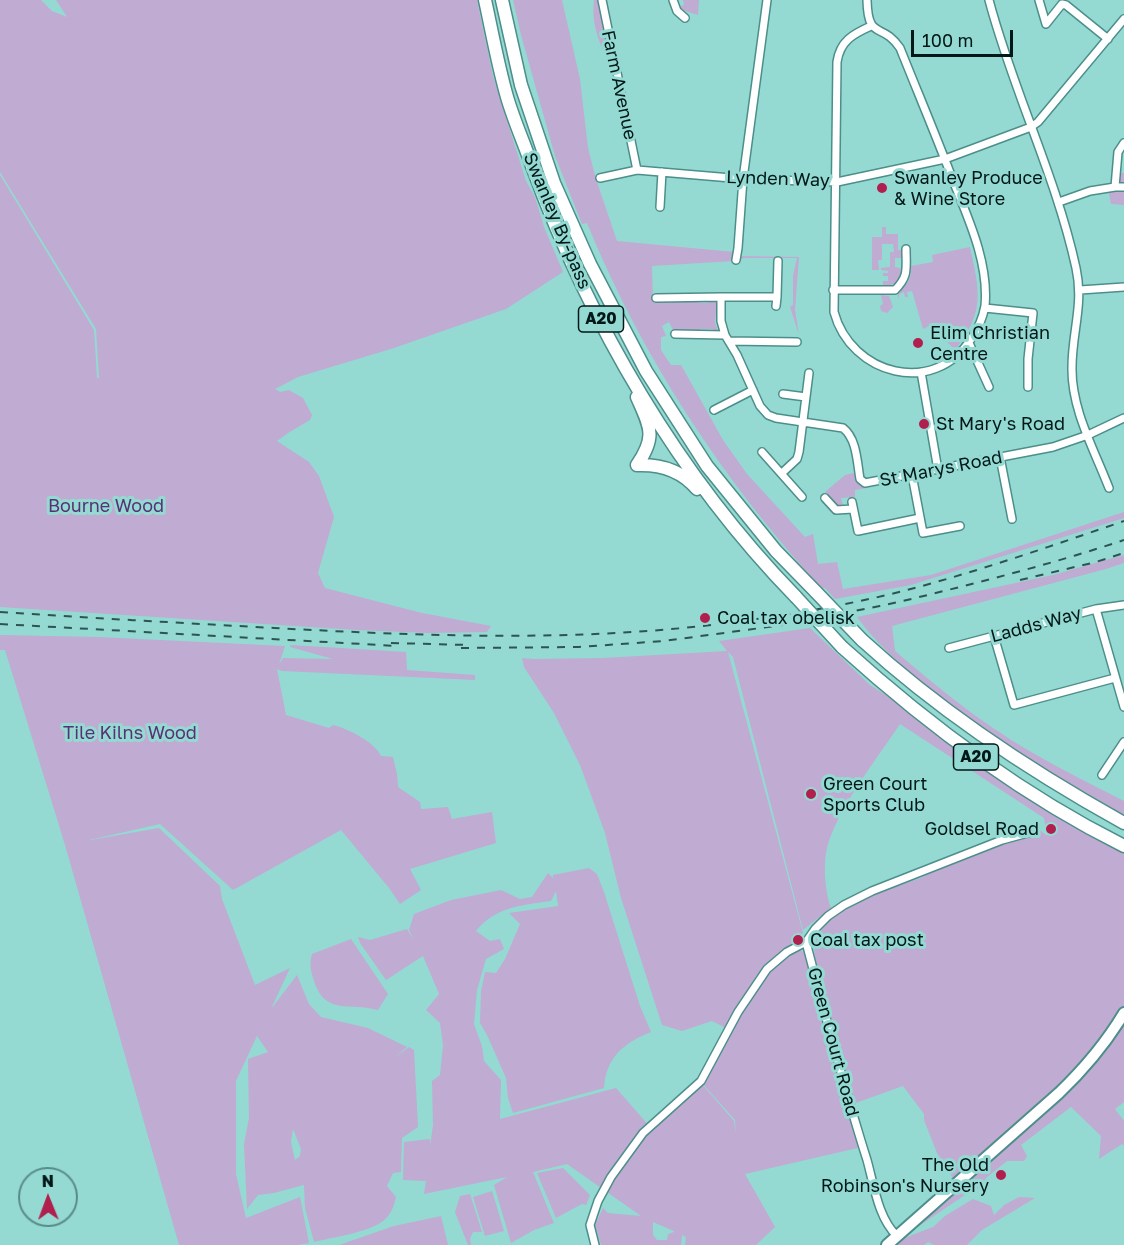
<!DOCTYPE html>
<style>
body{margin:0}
#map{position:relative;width:1124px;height:1245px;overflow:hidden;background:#95d9d3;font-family:"Golos Text",sans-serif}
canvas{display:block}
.north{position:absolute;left:18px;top:1167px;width:60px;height:60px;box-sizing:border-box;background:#95d9d3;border:2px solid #598c88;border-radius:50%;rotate:359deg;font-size:16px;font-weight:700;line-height:24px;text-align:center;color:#001918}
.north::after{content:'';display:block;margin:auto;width:21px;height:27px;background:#b01f4d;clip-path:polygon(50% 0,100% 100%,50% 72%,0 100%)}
.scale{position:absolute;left:911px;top:30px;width:102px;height:27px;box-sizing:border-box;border:3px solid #001918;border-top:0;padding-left:8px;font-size:18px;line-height:21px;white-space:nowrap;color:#001918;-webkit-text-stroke:4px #95d9d3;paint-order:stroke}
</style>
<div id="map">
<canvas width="1124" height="1245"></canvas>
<div class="north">N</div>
<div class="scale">100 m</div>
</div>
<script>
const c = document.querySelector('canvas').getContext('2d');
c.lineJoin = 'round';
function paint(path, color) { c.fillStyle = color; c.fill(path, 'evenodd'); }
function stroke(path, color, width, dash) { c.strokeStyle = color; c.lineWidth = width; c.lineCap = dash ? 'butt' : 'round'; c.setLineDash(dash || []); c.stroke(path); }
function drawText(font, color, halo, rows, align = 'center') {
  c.font = font + ' "Golos Text",sans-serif'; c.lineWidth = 6; c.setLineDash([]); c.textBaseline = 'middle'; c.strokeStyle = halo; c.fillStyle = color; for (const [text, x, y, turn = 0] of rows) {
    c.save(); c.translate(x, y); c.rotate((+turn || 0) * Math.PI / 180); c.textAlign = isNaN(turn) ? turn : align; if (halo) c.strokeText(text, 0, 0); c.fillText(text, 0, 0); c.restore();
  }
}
paint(new Path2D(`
 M0,0H41L52,11L67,17L56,0H477L493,76L526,181L535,197L544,227L563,272L506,309L394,348L298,377L275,389L280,392L289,390L303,398L312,415L310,420L288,433L277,441L309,462L319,476L334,517L318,573L325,588L422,613L491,626L487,632L428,633L357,630L0,607V175L94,330L97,378H99L96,329L0,172Z
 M513,0H562L580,79L588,148L596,179L617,241L734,252V256L799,257L795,310L799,335L790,307L793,305V276L797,258H744L734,261L652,266L653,301L661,302L670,299L674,302H686L689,298L698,300L701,303H707L710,300L717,301L715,323L719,333L712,329H700L697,332L676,331L673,330L669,322L662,326L666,336L661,337V350L671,365H681L723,440L747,474L805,537L813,534L818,564L837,562L843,589L931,575L1124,512V518L911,585L835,599L825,588H821C723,480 642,358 587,223L582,224L555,156L521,35Z
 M594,0H599L613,68C600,46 591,26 594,0Z
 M683,0H699L698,15L682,10L679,7L684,5Z
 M1119,173H1124V205L1111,204L1108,189H1118Z
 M882,227H886V234H898V250H903L901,258H895V267L900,268L902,274C898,283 892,286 883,286V281H888V276H883V273H888V271L881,270V268L890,267V252H894L893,244H882V260H878L879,270H872V237H882Z
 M970,247C980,293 985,311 955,350L931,325L923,329L912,291L907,292L908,297H905L904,292L899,294V299L897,293C907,285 912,279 911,266L933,262L932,255Z
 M881,295L889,296L893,307L887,313L881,311L880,306L883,304Z
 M854,473L857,483L867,486V488L855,490V497L841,498L843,505L839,506L825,492L845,475Z
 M1124,555V563L1106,569L892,626L895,651C928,679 960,706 996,730C1036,757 1081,779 1124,801V816C1066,788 1013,751 962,713C924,685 885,655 857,617L1053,575Z
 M810,628L870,685L1124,846V1102L1115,1109L1124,1121V1146L1122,1144L1099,1159L1101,1136L1071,1107L1021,1145L1027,1156L1024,1161H1007L987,1177L979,1188L965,1195L919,1226L917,1224L956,1183L937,1153L924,1120V1114L903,1086L850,1105L815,974L814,940L830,919L868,896L921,878L954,859L1002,841L1040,830L1047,836L1044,818L900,724C878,757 836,811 827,848C823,864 825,893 831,908L803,930L733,657L728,652L803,933L756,976L728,1029L712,1021L682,1031L662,1025L621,898L605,833L580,765L554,713L524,667L522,658L534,659L603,658L727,651L719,641Z
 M0,635L98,637L285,646L279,665L283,658L333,659L290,647L291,645L406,652L407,670L475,675V680L282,671L277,669L286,715L329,728L333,725C348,729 374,741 381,756L393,757L397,774L398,787L420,802L421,809L448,807L452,819L492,812L496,843L410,869L421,890L400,904L389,888L341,830L233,890L160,824L85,841L159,828L220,886L222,899L255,985L290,968L271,1009L297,975L309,1004L321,1017L368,1028L407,1047L394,1058L409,1047L414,1050L418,1127L402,1138L401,1172L393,1173L387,1186L396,1197C394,1206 391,1215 383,1221C366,1233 334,1237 314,1242L305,1208L304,1185L274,1193L258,1195L247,1209L244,1144L249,1118L248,1059L268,1052L257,1036L236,1081V1174L246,1218L300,1197L309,1243L298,1245H179L65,845L5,650H0ZM293,1129L301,1149L300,1156L295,1160L291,1142Z
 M589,868L597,874L604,892L640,1006L651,1032C624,1043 606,1057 604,1088L513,1113L508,1098L506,1078L487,1035L480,1023L481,991L485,972L496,973L505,959L520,924L509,913L558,906L556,891L551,901C522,905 495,907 476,931L490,941L500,939L504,949L486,959L477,990L474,1024L482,1046L484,1061L501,1080L500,1119L616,1088L651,1128L701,1083L734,1121L736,1133L735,1120L701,1082L760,978L795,949L808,953L862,1147L745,1174L775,1227L756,1245H685L686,1237L682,1235L681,1245H601L595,1225L603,1208L608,1213L641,1216L567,1164L533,1172L554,1223L534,1230L511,1243L494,1185L507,1177L424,1194L426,1181L403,1180L404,1142L430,1139V1146L433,1125L432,1081L440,1075L443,1045L440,1023L426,1010L439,994L423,956L386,980L360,943L358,937L370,940L407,929L414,941L409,930L414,914L451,900L501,890L520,899L532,897L548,873L553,878V875ZM653,1222L674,1231V1232L668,1234L667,1240H657L653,1235Z
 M351,939L388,994L378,1010C350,1002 325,1016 314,981C311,971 309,965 312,954Z
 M563,1168L590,1195L586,1205L582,1204L556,1218L537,1173Z
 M492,1191L504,1231L485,1236L473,1197Z
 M470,1194L482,1232H473L470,1239L471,1245H468L455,1212L460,1196Z
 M1019,1197L1035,1198L982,1230L967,1245H934L928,1242L924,1245H896L902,1239L933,1227L945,1216L973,1199L991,1206L994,1215L1004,1205Z
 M441,1216L448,1245H339L394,1226Z`), '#c0abd2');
const minor = new Path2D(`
 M602,0L637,170
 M673,0L677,11L685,18
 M867,0C868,42 882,21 900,48C918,93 937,138 954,183C969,220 989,264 985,306C983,317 978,329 971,339C934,397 851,375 834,312L837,62C840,41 853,34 871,26
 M989,0C1013,91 1056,176 1076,268C1084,304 1072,332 1072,367C1071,409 1094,449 1109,488
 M1039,0L1046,24L1062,4L1066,5L1108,39
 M600,178L637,170L743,179L837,182L945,159L1031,127L1038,122L1124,19
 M1115,187H1124
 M1059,202L1090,191L1115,187L1118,152L1124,143
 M660,207L662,172
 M736,260L738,248L743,179L767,0
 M833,290H895C909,276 906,269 906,249
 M1080,290L1124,287
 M721,297H777L776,306
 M777,297L778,261
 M656,298L721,297V321L725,335
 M985,308L1033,313L1028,359V387
 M675,334L725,335L737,355L760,406L768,415L776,418L843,428C857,439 857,462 860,479L865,483L1053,447L1088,435L1124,418
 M729,341L797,342
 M969,343L989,387
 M921,372L938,470
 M783,394L806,397
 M714,410L753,390
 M762,452L802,497
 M1000,457L1012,519
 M782,473L797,459L799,452L809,373
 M912,475L923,533L960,526
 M825,498L836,510L853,509
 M852,502L858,531L920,518
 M1096,609L1124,707
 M994,636L1014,705L1115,678
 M949,648L1096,609L1124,605
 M1102,775L1124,742
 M806,942C825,1015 844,1088 867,1160C874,1185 878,1218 897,1236
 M595,1245L590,1225L598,1201L611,1177L643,1133L701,1081L738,1012L767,969L787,952L806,942L815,929L828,916L844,905L872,891L1002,840L1035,831`);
const secondary = new Path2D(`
 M887,1245L1059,1093C1084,1069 1106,1043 1124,1013`);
const trunk = new Path2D(`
 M485,0C492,32 498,66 507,97C514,121 524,143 532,166C590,324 678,476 796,597
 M502,0L521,85L554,183L590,264L646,371L707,466L776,551L816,592
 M637,397C650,427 657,436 637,465
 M637,465C661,464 682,471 697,489
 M862,640C942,713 1030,771 1124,823
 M842,647C928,725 1020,794 1124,846`);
stroke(minor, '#4c8f8a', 10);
stroke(secondary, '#4c8f8a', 14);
stroke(trunk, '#4c8f8a', 15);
stroke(minor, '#fff', 7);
stroke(secondary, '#fff', 10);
stroke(trunk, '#fff', 12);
stroke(new Path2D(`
 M1020,580L1096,562L1124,553
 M0,612C91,618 183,623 274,628C423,636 572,642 720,624C788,615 857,604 922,586C991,567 1057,544 1124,521
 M825,615C871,610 915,598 960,587C1015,573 1070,558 1124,540
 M0,624L398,646
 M391,643L469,645
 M461,648L579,647L664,641L835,618`), '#2e5452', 2, [8, 8]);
const trunkBridge = new Path2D(`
 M816,592L862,640
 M796,597L842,647`);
stroke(trunkBridge, '#4c8f8a', 15, []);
stroke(trunkBridge, '#fff', 12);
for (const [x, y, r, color] of [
 [882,188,6,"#b01f4d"],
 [918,343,6,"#b01f4d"],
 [924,424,6,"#b01f4d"],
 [705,618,6,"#b01f4d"],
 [811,794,6,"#b01f4d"],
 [1051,829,6,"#b01f4d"],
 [798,940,6,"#b01f4d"],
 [1001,1175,6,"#b01f4d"]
]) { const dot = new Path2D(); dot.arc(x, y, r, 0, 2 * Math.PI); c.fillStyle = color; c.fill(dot); stroke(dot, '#95d9d3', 2); }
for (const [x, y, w] of [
 [601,319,45],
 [976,757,45]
]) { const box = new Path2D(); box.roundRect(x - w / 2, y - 13, w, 26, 4.5); c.fillStyle = '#95d9d3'; c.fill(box); stroke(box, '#001918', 1.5); }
drawText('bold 16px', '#001918', null, [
 ["A20",601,319],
 ["A20",976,757]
]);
drawText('18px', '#001918', '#95d9d3', [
 ["Farm Avenue",619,85,78],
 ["Lynden Way",778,179,2],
 ["Swanley By-pass",557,221,67],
 ["St Marys Road",941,469,-11],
 ["Ladds Way",1036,625,-15],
 ["Green Court Road",833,1042,75]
]);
drawText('18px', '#001918', '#95d9d3', [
 ["Swanley Produce",894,178],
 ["& Wine Store",894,199],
 ["Elim Christian",930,333],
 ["Centre",930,354],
 ["St Mary's Road",936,424],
 ["Coal tax obelisk",717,618],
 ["Green Court",823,784],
 ["Sports Club",823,805],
 ["Goldsel Road",1039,829,"right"],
 ["Coal tax post",810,940],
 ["The Old",989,1165,"right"],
 ["Robinson's Nursery",989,1186,"right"]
], 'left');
drawText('18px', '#583175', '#95d9d3', [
 ["Bourne Wood",106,506],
 ["Tile Kilns Wood",130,733]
]);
</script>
